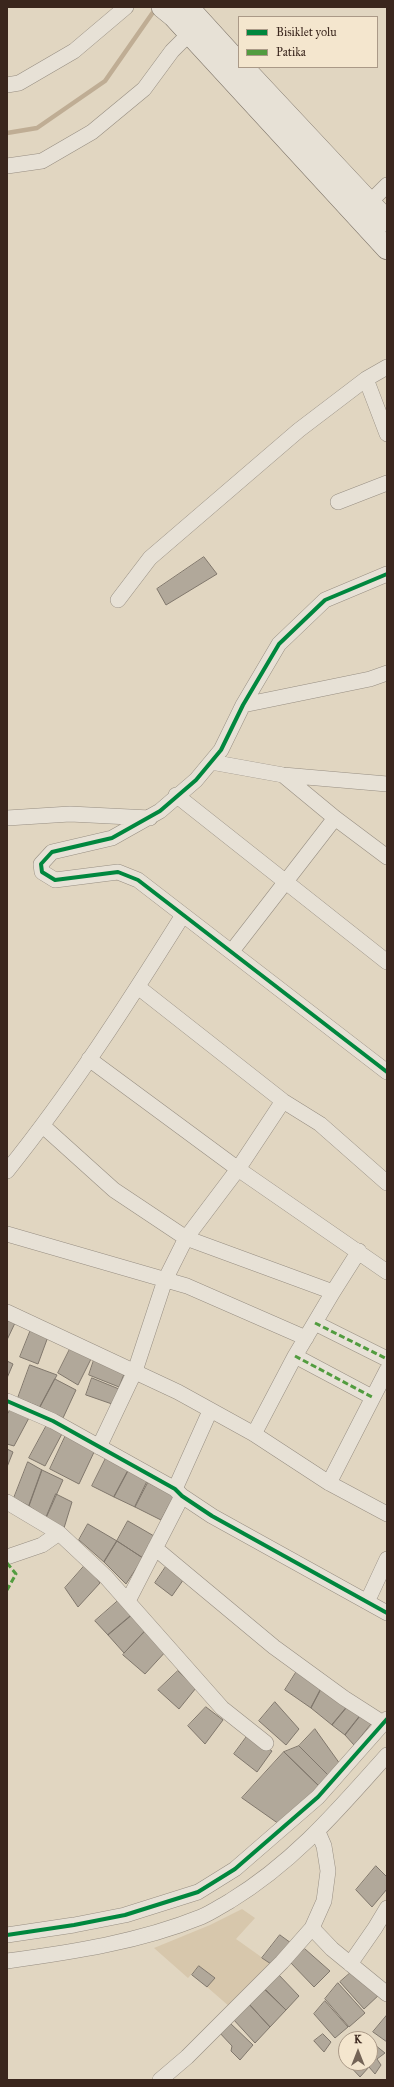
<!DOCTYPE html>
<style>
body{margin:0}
#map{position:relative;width:394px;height:2087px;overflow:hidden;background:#e1d6c1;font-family:"IM FELL Great Primer",serif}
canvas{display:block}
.frame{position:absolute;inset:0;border:8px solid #3a261d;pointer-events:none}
.legend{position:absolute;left:238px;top:16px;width:140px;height:52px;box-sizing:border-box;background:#f4e6ce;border:1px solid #aa9987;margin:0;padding:5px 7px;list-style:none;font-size:12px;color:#3a261d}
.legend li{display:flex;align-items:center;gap:8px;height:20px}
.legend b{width:20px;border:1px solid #aa9987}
.north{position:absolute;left:338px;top:2031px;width:40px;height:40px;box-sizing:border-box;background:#f4e6ce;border:1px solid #aa9987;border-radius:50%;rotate:0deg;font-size:11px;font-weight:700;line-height:16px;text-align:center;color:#3a261d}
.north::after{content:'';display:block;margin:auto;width:14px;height:18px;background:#746456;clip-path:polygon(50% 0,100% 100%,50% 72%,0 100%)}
</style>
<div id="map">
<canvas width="394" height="2087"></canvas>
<div class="frame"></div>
<ul class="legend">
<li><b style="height:5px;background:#00873e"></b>Bisiklet yolu</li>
<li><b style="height:5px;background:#529c3f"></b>Patika</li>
</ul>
<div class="north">K</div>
</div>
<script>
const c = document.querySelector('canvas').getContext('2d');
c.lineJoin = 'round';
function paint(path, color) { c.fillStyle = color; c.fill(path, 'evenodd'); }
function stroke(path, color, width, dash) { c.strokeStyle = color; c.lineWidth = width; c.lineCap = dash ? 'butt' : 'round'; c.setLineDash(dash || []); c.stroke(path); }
paint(new Path2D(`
 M242,1909L255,1918L236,1939L274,1966L230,2007L207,1987L215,1978L199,1966L188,1978L154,1948L210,1925Z`), '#d7c7ac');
stroke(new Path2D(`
 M7,133L37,128L105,81L156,8`), '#bfad94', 4.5);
const building = new Path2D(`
 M204,557L217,574L166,605L157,589Z
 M7,1320L15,1323L7,1340Z
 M32,1327L49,1334L38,1364L20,1357Z
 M71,1347L93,1355L78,1385L58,1373Z
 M95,1357L126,1369L119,1387L89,1375Z
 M7,1361L13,1364L7,1378Z
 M30,1365L57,1375L40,1407L18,1398Z
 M92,1378L119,1389L112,1404L86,1395Z
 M55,1379L76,1390L63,1418L40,1407Z
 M12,1407L30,1416L14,1446L7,1444V1415Z
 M48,1423L64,1430L45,1466L29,1458Z
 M66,1435L95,1450L79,1484L50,1469Z
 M7,1449L13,1452L7,1467Z
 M106,1458L129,1469L114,1497L92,1486Z
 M28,1462L42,1470L29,1506L14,1498Z
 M129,1469L150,1478L135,1507L114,1497Z
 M42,1470L63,1480L46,1518L29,1506Z
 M147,1482L174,1496L161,1520L135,1507Z
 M56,1494L72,1502L64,1528L46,1518Z
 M128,1521L154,1536L143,1558L117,1541Z
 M88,1524L117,1541L104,1562L79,1540Z
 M117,1541L143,1558L126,1584L104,1562Z
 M169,1562L186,1576L172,1596L155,1583Z
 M86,1564L100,1583L78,1607L65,1588Z
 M119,1600L133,1614L108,1635L95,1621Z
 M133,1614L147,1629L124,1653L108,1635Z
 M147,1629L168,1649L145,1674L123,1655Z
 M178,1671L196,1688L179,1709L158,1690Z
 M297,1671L321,1689L311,1708L285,1690Z
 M321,1689L347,1707L332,1725L311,1708Z
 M275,1702L299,1729L286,1745L259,1721Z
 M206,1707L223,1720L205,1744L188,1726Z
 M347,1707L360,1716L345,1735L332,1725Z
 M360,1716L371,1724L354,1745L345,1735Z
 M315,1729L340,1764L328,1775L299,1746Z
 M248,1735L272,1751L257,1772L234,1754Z
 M299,1746L328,1775L319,1786L284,1752Z
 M284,1752L319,1786L279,1824L242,1798Z
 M376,1866L387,1877V1889L372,1907L356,1890Z
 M280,1935L291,1943L274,1966L262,1958Z
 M305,1949L330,1971L314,1987L290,1962Z
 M199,1966L215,1978L207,1987L192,1975Z
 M355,1969L381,1993L364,2009L340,1982Z
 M278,1974L299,1996L286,2010L264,1989Z
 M338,1983L365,2013L349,2027L325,1999Z
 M263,1987L286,2010L270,2027L248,2003Z
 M325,2001L348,2027L335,2038L314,2014Z
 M248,2003L270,2027L255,2043L233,2019Z
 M387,2015V2042L373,2032Z
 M229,2022L253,2045L240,2060L231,2051L232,2046L218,2031Z
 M323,2034L331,2042L324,2052L314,2041Z
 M370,2041L385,2053L377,2059L381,2065L375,2074L369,2067L360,2077L347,2063H370Z`);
paint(building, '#b1a89a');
stroke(building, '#80776c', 1);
const minor = new Path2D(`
 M7,85L19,83L74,51L126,7
 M7,166L42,161L92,132L144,89L172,51L189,34L199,29
 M369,203L387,185
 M366,379L387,434
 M338,502L387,483
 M387,574L325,600L279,644L243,705L221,750L196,780L160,811L112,838L52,852L41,864L42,872L55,880L118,872L138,880L387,1072
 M118,600L150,558L299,430L366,379L387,367
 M243,705L370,679L387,673
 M211,762L283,775L387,784
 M283,775L335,818L387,857
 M176,795L387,962
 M7,818L70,814L150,818
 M232,951L335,818
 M138,987L283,1101L320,1124L387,1183
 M89,1059L238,1169L387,1272
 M43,1126L114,1190L186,1238L333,1292L359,1251
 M7,1171C72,1090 128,1003 183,915
 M7,1234L187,1286L306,1338
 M7,1312L178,1392L254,1434L329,1483L387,1514
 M315,1323L387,1359
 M295,1356L372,1397
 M7,1401L53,1421L175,1489L182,1496L212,1516L387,1613
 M254,1434L295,1356L333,1292
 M99,1447L135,1371L165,1280L186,1238L238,1169L283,1101
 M329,1483L387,1370
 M175,1489L210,1411
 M7,1502L59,1533L106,1577L222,1708L266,1743
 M155,1548L274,1647L344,1698L383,1723
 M7,1557L42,1545L59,1533
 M128,1601L182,1496
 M367,1602L387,1559
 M312,1928L332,1949L387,1994
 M7,1935L74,1925L125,1915L198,1892L235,1869L318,1797L387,1719
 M7,1961C73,1952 139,1942 201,1917C211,1913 221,1906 230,1901C294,1862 338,1810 387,1755
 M350,1964L375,1928L387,1908
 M160,2080L187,2057L282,1962L312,1928L324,1901L328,1871L324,1846L318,1832`);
const secondary = new Path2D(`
 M162,7L173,16L387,249
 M188,7L239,63
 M243,67L387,221`);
stroke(minor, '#978e82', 16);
stroke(secondary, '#80776c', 22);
stroke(minor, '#e7e1d6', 15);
stroke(secondary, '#e7e1d6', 21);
stroke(new Path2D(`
 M315,1323L387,1359
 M295,1356L372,1397
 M7,1563L16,1574L7,1590`), '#529c3f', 3, [6, 3]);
stroke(new Path2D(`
 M387,574L325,600L279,644L243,705L221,750L196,780L160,811L112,838L52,852L41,864L42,872L55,880L118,872L138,880L387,1072
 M7,1401L53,1421L175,1489L182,1496L212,1516L387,1613
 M7,1935L74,1925L125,1915L198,1892L235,1869L318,1797L387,1719`), '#00873e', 4);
</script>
